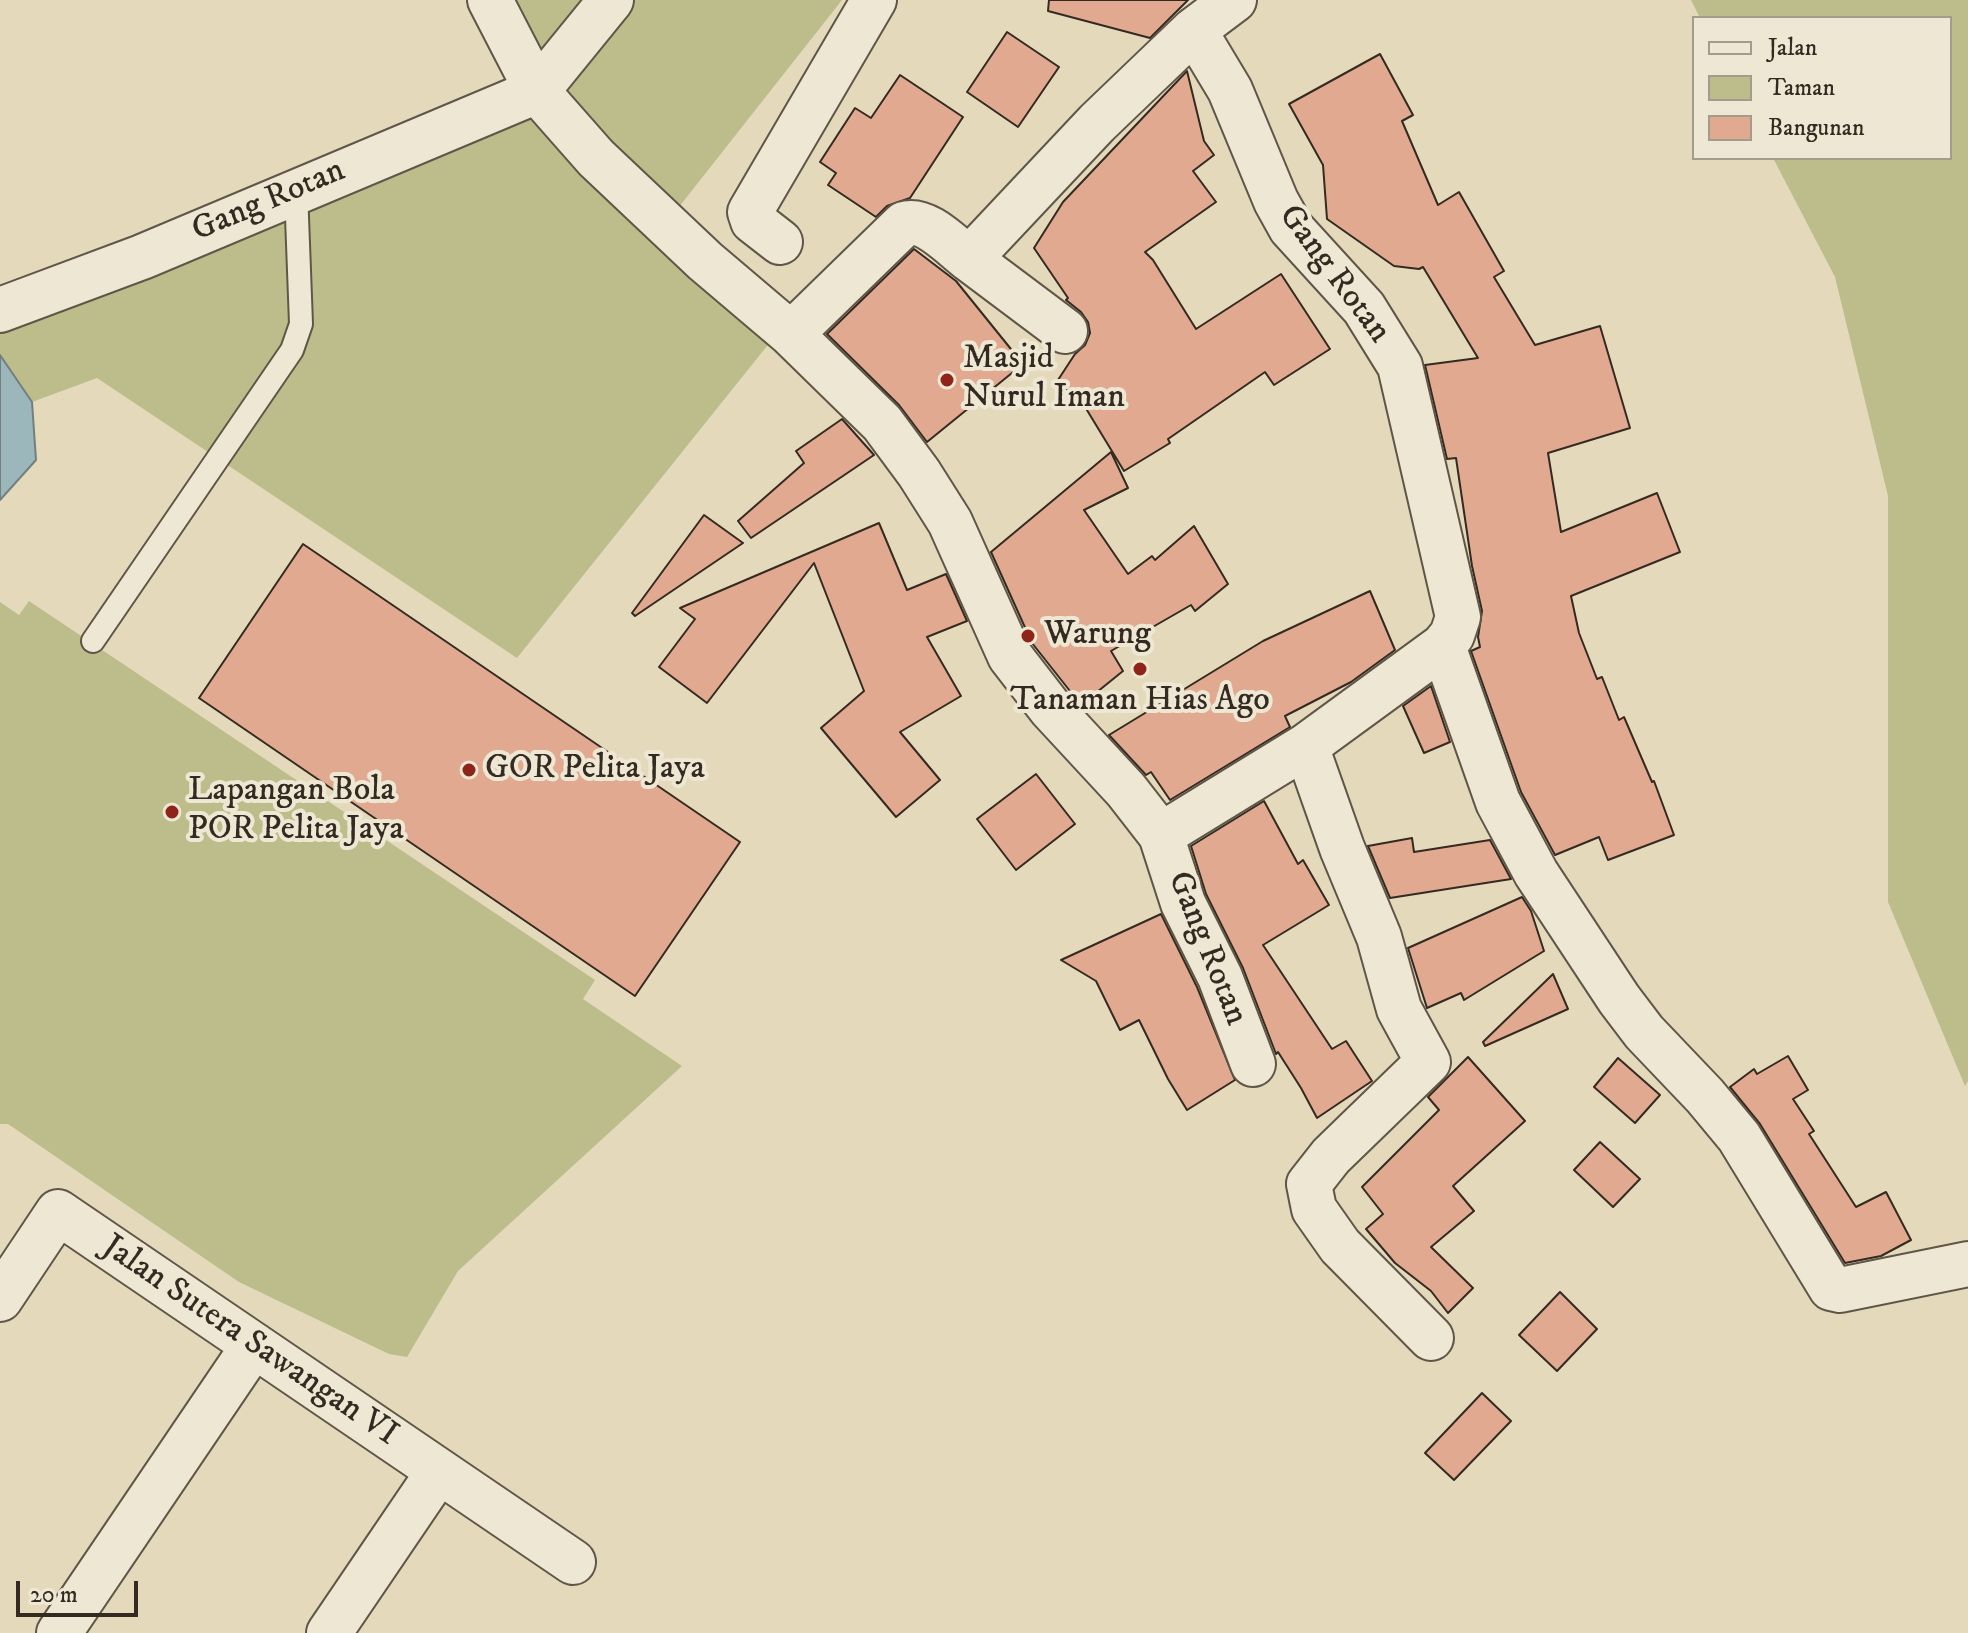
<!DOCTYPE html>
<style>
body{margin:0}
#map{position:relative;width:1968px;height:1633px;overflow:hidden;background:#e4dabb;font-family:"IM FELL DW Pica",serif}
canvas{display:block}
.legend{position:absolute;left:1692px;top:16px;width:260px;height:144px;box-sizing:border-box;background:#ede7d3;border:2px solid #a39b8c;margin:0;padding:10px 14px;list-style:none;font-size:24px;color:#342a21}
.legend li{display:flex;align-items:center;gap:16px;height:40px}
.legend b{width:40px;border:2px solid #a39b8c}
.scale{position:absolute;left:16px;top:1581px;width:122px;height:36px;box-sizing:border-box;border:4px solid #342a21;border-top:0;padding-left:10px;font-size:24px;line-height:28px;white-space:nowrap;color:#342a21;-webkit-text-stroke:6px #ede7d3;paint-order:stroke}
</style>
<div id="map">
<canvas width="1968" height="1633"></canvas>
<ul class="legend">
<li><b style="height:10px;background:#ede7d3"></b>Jalan</li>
<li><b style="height:22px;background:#bcbd8b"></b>Taman</li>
<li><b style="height:22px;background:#e1a98f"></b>Bangunan</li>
</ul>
<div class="scale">20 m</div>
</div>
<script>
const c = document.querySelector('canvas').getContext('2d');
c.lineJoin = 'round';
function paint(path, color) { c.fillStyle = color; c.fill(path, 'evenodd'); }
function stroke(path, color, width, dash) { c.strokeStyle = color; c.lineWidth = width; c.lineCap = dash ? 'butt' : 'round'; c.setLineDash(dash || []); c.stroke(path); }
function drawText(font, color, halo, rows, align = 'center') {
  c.font = font + ' "IM FELL DW Pica",serif'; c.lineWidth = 8; c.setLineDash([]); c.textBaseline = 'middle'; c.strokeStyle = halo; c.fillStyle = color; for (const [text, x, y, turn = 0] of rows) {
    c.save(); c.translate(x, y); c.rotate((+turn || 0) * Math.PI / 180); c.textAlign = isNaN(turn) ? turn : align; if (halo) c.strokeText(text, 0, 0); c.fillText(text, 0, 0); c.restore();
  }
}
paint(new Path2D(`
 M483,0H842L664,226L775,336L517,658L97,378L32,402L0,355V315L533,84Z
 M1691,0H1968V1081L1965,1086L1888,902V496L1835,277L1773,158H1950V18H1700Z
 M29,601L595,980L583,999L682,1066L458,1271L407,1357L389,1354L239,1282L8,1124H0V602L19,615Z`), '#bcbd8b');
const water = new Path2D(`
 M0,355L32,402L36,460L0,500Z`);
paint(water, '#9cb7bc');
stroke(water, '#727f7e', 2);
const building = new Path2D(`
 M1049,0H1188L1150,38L1048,11Z
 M1007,32L1059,67L1018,127L967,92Z
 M1380,54L1413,115L1402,121L1438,205L1459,192L1504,271L1494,277L1535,345L1600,326L1630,428L1548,453L1561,532L1657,493L1680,552L1571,596L1579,633L1597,679L1602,677L1619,720L1624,717L1652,782L1654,781L1674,835L1608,860L1599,837L1555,855L1521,792L1471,651L1480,647L1478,637L1482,611L1472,566L1456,458L1447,459L1425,365L1478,358L1423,267L1419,269L1394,266L1327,219L1323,165L1289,104Z
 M1187,71L1204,141L1214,155L1193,171L1216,202L1145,252L1153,260L1196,329L1281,274L1330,349L1274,385L1265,372L1168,439L1170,443L1124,471L1079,397L1056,383L1075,354L1085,345L1090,333L1088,322L1081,312L1066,300L1068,298L1034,248L1063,202Z
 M900,75L963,117L910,198L887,206L876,217L828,185L836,173L820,162L855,108L871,118Z
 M914,249L956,281L1023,364L927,442L899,405L827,334Z
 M842,419L874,455L751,538L738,521L804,463L796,451Z
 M1111,452L1128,488L1084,510L1128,574L1152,556L1155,560L1194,526L1228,584L1195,611L1191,605L1111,651L1123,671L1081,705L1032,643L991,552Z
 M704,515L743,543L635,616L632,613Z
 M879,523L907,590L946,574L967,621L927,637L961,696L900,732L940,780L896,817L821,728L864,691L814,563L707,703L659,667L695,619L680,608Z
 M303,544L740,842L635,996L199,698Z
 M1370,591L1395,650L1351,682L1285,716L1290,727L1170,800L1151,772L1146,775L1109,735L1263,641Z
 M1431,686L1450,742L1424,753L1403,706Z
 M1036,774L1075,824L1016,870L977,819Z
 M1264,801L1298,864L1303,860L1329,905L1263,945L1332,1049L1346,1041L1372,1081L1317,1118L1301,1088L1278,1052L1276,1054L1243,968L1206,894L1191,846Z
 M1412,838L1414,852L1490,840L1511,879L1390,898L1368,846Z
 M1522,897L1531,911L1544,951L1464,1000L1461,993L1427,1008L1408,948Z
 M1161,914L1197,987L1235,1080L1187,1110L1168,1079L1139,1020L1120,1030L1096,981L1061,960Z
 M1553,974L1568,1009L1485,1046L1483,1042Z
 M1788,1056L1808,1090L1793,1099L1814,1131L1809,1134L1856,1207L1886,1192L1911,1240L1881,1256L1845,1263L1760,1124L1730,1087L1754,1069L1757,1074Z
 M1468,1057L1525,1121L1453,1186L1474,1211L1431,1247L1473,1288L1448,1313L1431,1291L1395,1263L1366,1229L1383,1214L1362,1187L1439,1110L1428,1097Z
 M1618,1058L1660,1095L1635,1123L1594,1087Z
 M1600,1142L1640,1179L1613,1207L1574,1170Z
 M1560,1292L1597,1329L1557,1371L1519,1335Z
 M1482,1393L1511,1421L1454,1480L1425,1453Z`);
paint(building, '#e1a98f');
stroke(building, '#342a21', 2);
const service = new Path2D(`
 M93,641L292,350L301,324L296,190`);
const minor = new Path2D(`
 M490,0L537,91L596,158L705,261L791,334L882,423L919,473L950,522L1010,656L1051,709L1126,790L1161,835L1183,903L1220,977L1253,1064
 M780,242L753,221L750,212L874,0
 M969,259L1065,331
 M0,310L142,257L537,91L611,0
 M791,334L904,224C926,217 952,246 969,259L1097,123L1194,30L1234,0
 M1443,646L1498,802L1536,873L1619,999L1644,1032L1705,1096L1739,1137L1831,1288L1840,1290L1968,1264
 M1306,746L1342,848L1379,937L1399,1009L1428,1062L1331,1156L1309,1184L1314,1209L1340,1246L1431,1338
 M1161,835L1306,746L1443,646L1452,635L1458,617L1400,366L1364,308L1291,228L1276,201L1230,90L1194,30
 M0,1299L58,1212L573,1562
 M59,1633L254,1345
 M329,1633L439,1471`);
stroke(service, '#605648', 26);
stroke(minor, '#605648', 48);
stroke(service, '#ede7d3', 22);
stroke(minor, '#ede7d3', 44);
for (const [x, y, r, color] of [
 [947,380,8,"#8f2418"],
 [1028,636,8,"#8f2418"],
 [1140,669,8,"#8f2418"],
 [469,770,8,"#8f2418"],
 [172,812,8,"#8f2418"]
]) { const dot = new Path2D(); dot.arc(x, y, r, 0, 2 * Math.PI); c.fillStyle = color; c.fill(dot); stroke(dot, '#ede7d3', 3); }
drawText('34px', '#342a21', '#ede7d3', [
 ["Gang Rotan",269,202,-23],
 ["Gang Rotan",1333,275,53],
 ["Gang Rotan",1206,949,68],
 ["Jalan Sutera Sawangan VI",249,1342,34]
]);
drawText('34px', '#342a21', '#ede7d3', [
 ["Masjid",963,360],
 ["Nurul Iman",963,399],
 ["Warung",1044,636],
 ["Tanaman Hias Ago",1140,702,"center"],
 ["GOR Pelita Jaya",485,770],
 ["Lapangan Bola",188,792],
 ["POR Pelita Jaya",188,831]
], 'left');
</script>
